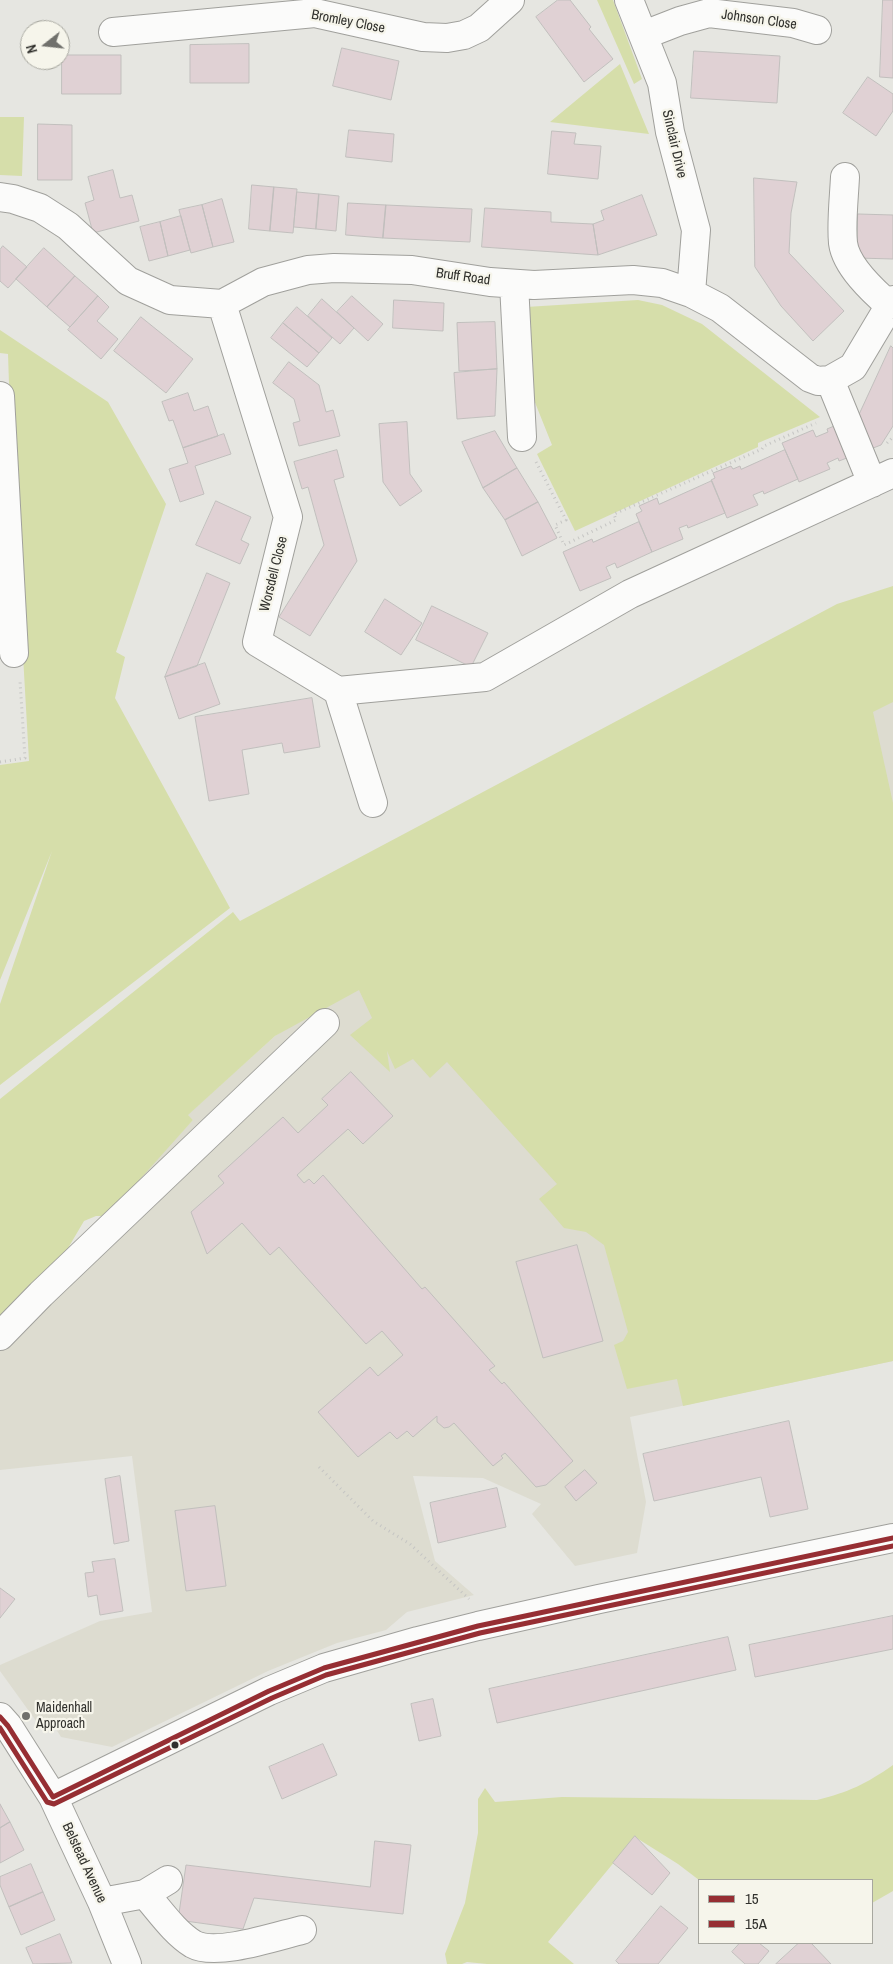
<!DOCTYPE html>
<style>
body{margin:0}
#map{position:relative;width:893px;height:1964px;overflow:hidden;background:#e6e6e1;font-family:"Archivo Narrow",sans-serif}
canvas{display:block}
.legend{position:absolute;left:698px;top:1879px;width:175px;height:65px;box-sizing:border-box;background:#f6f5eb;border:1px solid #a7a79f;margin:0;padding:6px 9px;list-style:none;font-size:15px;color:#31312d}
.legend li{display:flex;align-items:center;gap:10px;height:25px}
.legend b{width:25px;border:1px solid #a7a79f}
.north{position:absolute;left:20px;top:20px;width:50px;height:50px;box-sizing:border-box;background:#f6f5eb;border:1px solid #a7a79f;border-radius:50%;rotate:254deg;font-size:14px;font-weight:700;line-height:20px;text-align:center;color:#31312d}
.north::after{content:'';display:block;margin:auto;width:18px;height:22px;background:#70706c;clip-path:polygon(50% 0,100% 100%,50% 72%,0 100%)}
</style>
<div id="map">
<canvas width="893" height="1964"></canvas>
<ul class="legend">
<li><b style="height:6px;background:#962e33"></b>15</li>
<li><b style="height:6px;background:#962e33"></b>15A</li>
</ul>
<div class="north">N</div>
</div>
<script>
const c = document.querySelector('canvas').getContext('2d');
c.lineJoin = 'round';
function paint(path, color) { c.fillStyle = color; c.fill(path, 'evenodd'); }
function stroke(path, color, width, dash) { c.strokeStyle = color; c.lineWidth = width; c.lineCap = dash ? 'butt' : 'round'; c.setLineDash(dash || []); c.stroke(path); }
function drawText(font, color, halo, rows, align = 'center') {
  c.font = font + ' "Archivo Narrow",sans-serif'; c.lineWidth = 4.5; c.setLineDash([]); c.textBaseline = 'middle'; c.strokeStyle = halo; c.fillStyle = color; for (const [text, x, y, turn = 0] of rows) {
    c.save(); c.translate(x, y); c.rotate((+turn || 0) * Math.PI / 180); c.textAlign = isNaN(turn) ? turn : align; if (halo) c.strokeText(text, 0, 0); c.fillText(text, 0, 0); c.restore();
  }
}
paint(new Path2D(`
 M893,652V1361L630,1417L646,1502L637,1553L575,1566L532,1514L541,1504L483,1478L413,1476L435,1561L474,1595L407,1612L386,1630L337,1643L268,1671L112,1747L61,1737L54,1726L39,1725L0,1671V1665L100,1621L152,1612L132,1456L0,1470V1321L193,1120L187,1115L275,1036Z`), '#dddcd0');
paint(new Path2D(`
 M597,0H613L642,79L634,84Z
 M620,64L649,134L550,122Z
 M0,117H24L22,176L0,175Z
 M638,300L662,305L702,324L820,417L758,443V447L575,531L537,454L552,445L530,390L526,307Z
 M0,330L108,402L166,504L116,652L125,657L115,698L230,908L0,1085V1004L52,851L0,980V765L29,761L11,444L8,354L0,353Z
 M893,586V702L873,712L893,803V1361L683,1406L677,1379L627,1389L614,1345L623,1341L628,1332L604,1245L586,1232L564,1228L539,1199L557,1184L447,1062L430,1078L413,1059L395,1069L387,1051L390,1072L350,1035L372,1018L359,990L275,1036L188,1115L193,1120L107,1216H96L84,1221L41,1294L0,1331V1099L233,912L240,921L837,604Z
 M893,1765V1891L872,1903V1880H699L678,1864L635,1837L548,1942L574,1964H487L467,1962L462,1964H447L445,1954L465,1903L478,1833V1799L485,1788L495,1802L562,1797L817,1800C849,1792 866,1784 893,1765Z`), '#d6deaa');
const building = new Path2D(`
 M558,0H570L591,27L589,29L613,59L584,82L536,17Z
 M883,0H893V78L880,77Z
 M249,44V83H190V45Z
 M342,48L399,61L391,100L333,86Z
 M694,51L780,56L777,103L691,98Z
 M62,55H121V94H62Z
 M868,77L893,94V111L876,136L843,113Z
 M38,124L72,125V180H38Z
 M349,130L394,134L392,162L346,157Z
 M552,131L576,133L574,144L601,146L598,179L548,174Z
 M113,170L120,198L132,195L139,221L93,233L85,203L94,200L88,177Z
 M754,178L797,182L791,213L789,253L844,311L813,341L781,306L755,267Z
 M252,185L274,187L270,231L249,229Z
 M274,187L297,189L293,233L270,231Z
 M297,192L319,194L316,229L294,227Z
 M319,194L339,196L336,231L316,229Z
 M642,195L657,235L598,255L593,224L604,220L601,211Z
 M222,199L234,242L213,247L202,205Z
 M348,203L386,205L383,238L346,235Z
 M202,205L213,247L191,253L179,210Z
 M386,205L472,209L470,242L383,238Z
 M485,208L551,212V222L593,224L598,255L482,247Z
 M858,214L893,215V259L857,258Z
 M181,216L190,250L168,256L160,222Z
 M160,222L168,256L149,261L140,227Z
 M3,246L27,267L8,288L0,281V250Z
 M44,248L75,276L47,307L16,279Z
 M75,276L98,296L70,327L47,307Z
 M98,296L109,307L97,321L118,339L101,359L68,330Z
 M352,296L383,324L368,341L337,312Z
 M322,299L354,328L340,344L308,316Z
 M394,300L444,303L443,331L393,328Z
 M297,307L332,338L319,353L283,323Z
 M141,317L193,359L166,393L114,351Z
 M495,322L497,369L459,371L457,323Z
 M283,323L319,353L307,367L271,338Z
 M891,346L893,348V426L881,445L839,461L838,458L827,463L830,469L799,482L782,443L813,430L816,437L828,432L827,429L858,416Z
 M289,362L319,385L326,412L333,410L340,436L299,446L293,423L300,421L294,399L273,383Z
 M497,369L495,416L457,419L454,373Z
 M188,393L194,411L208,406L218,436L183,448L173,420L169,421L162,402Z
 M407,422L410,474L422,491L400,506L383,482L379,424Z
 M495,431L517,468L483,488L462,442Z
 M224,434L231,454L195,466L204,494L180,502L169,469L188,463L183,448Z
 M337,450L344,477L334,480L357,561L310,636L279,617L324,545L308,487L302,489L294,462Z
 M785,450L798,479L764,494L763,491L753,495L758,505L727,518L711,480L715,478L713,473L731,466L733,469L740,466L741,469Z
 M517,468L538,502L505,520L483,488Z
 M712,481L725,513L688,528L687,525L679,528L683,539L652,552L636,514L642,511L639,506L657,498L659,504Z
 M216,501L251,517L241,540L249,544L240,564L196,545Z
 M538,502L557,538L522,556L505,520Z
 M639,522L652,552L617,568L615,563L606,567L611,578L580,591L563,552L592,539L593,542Z
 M207,573L230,583L197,666L165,677Z
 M385,599L422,623L401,655L365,632Z
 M432,606L488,633L471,667L416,640Z
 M205,663L220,704L179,719L165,677Z
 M312,698L320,747L284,753L282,743L242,750L249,794L209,801L195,717Z
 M351,1072L393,1116L363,1144L348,1129L297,1175L304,1183L309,1179L314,1184L323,1175L422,1289L425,1287L495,1366L489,1370L502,1384L504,1382L573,1461L546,1485L536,1487L505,1453L501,1456L503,1458L493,1466L454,1423L449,1427L444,1428L437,1422V1416L413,1437L407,1431L397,1439L390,1432L358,1457L318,1412L370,1367L378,1376L403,1355L382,1331L366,1344L279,1247L270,1255L242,1223L207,1254L191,1212L224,1183L218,1176L283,1117L298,1133L328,1105L322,1099Z
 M577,1245L603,1341L543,1358L516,1262Z
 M789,1421L808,1509L770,1517L761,1477L654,1501L643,1454Z
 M585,1470L597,1483L576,1501L565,1487Z
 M120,1476L129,1541L114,1544L105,1479Z
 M497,1488L506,1527L438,1543L430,1503Z
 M215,1506L226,1586L186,1591L175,1511Z
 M115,1559L123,1611L100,1615L97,1595L88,1597L85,1573L94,1572L92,1562Z
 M0,1588L15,1599L0,1618Z
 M893,1616V1649L755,1677L749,1645Z
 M728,1637L736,1670L497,1723L489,1689Z
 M433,1699L441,1736L419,1741L411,1704Z
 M323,1744L337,1775L282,1799L269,1767Z
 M0,1804L10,1822L0,1828Z
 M10,1822L24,1850L0,1863V1828Z
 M635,1836L670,1873L652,1895L613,1863Z
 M375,1841L411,1845L403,1914L254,1898L243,1929L178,1920L186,1865L370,1887Z
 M31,1864L43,1892L9,1907L0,1885V1877Z
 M43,1892L55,1920L21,1935L9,1907Z
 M661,1906L688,1928L658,1964H619L616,1961Z
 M60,1934L72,1963L33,1964L26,1948Z
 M740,1943H759L769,1951L758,1964H745L732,1952Z
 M799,1943H811L831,1964H776Z`);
paint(building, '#e0d1d4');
stroke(building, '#c1bfbd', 1);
const minor = new Path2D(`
 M629,0L662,83L670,132L696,230L691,293
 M113,32L315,13L423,37L447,38L464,35L479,28L510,0
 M644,35L680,21L709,13L793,23L817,30
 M845,177C844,198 841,223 843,243C846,266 873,291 889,305
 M0,197L13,199L40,208L68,226L128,281L170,300L222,304L263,282L308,270L334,268L412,270L490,282L534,285L633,280L662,283L691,293L720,308L810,378L818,381L830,380L853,367L893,300
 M514,284L522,437
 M222,304L288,517L257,642L338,691L373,803
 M830,380L872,483
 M0,396L14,653
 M338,691L485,677L630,594L893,473
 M0,1336L41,1294L325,1023
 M0,1717L8,1726L53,1797L102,1902L127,1964
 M53,1797L269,1691L324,1668L418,1641L478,1626L599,1599L893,1538
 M145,1894L168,1880
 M102,1902L145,1894C160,1911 174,1932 193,1944C216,1957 277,1936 302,1930`);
stroke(minor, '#a0a09c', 30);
stroke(new Path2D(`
 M887,443L893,437
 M536,462L566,520L555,525L564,545L616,520L614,514L762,449L764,446L816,423
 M0,762L25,758L20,681
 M319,1467L373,1521L410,1544L469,1599`), '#c5c5c3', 3, [1, 4]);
stroke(minor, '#fbfbfa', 28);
stroke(new Path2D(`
 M0,1717L8,1726L53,1797L269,1691L324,1668L478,1626L893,1538`), '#962e33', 5);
stroke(new Path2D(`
 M0,1728L47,1802L54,1804L272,1698L326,1675L480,1633L893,1546`), '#962e33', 5);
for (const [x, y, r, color] of [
 [26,1716,5,"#70706c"],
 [175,1745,4.5,"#31312d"]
]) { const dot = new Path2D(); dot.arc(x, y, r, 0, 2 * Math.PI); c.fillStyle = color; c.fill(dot); stroke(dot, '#f6f5eb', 2); }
drawText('14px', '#31312d', '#f6f5eb', [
 ["Johnson Close",759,20,8],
 ["Bromley Close",348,22,11],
 ["Sinclair Drive",674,144,77],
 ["Bruff Road",463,277,8],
 ["Worsdell Close",274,574,-76],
 ["Belstead Avenue",84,1863,65]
]);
drawText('14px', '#31312d', '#f6f5eb', [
 ["Maidenhall",36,1708],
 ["Approach",36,1724]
], 'left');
</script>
